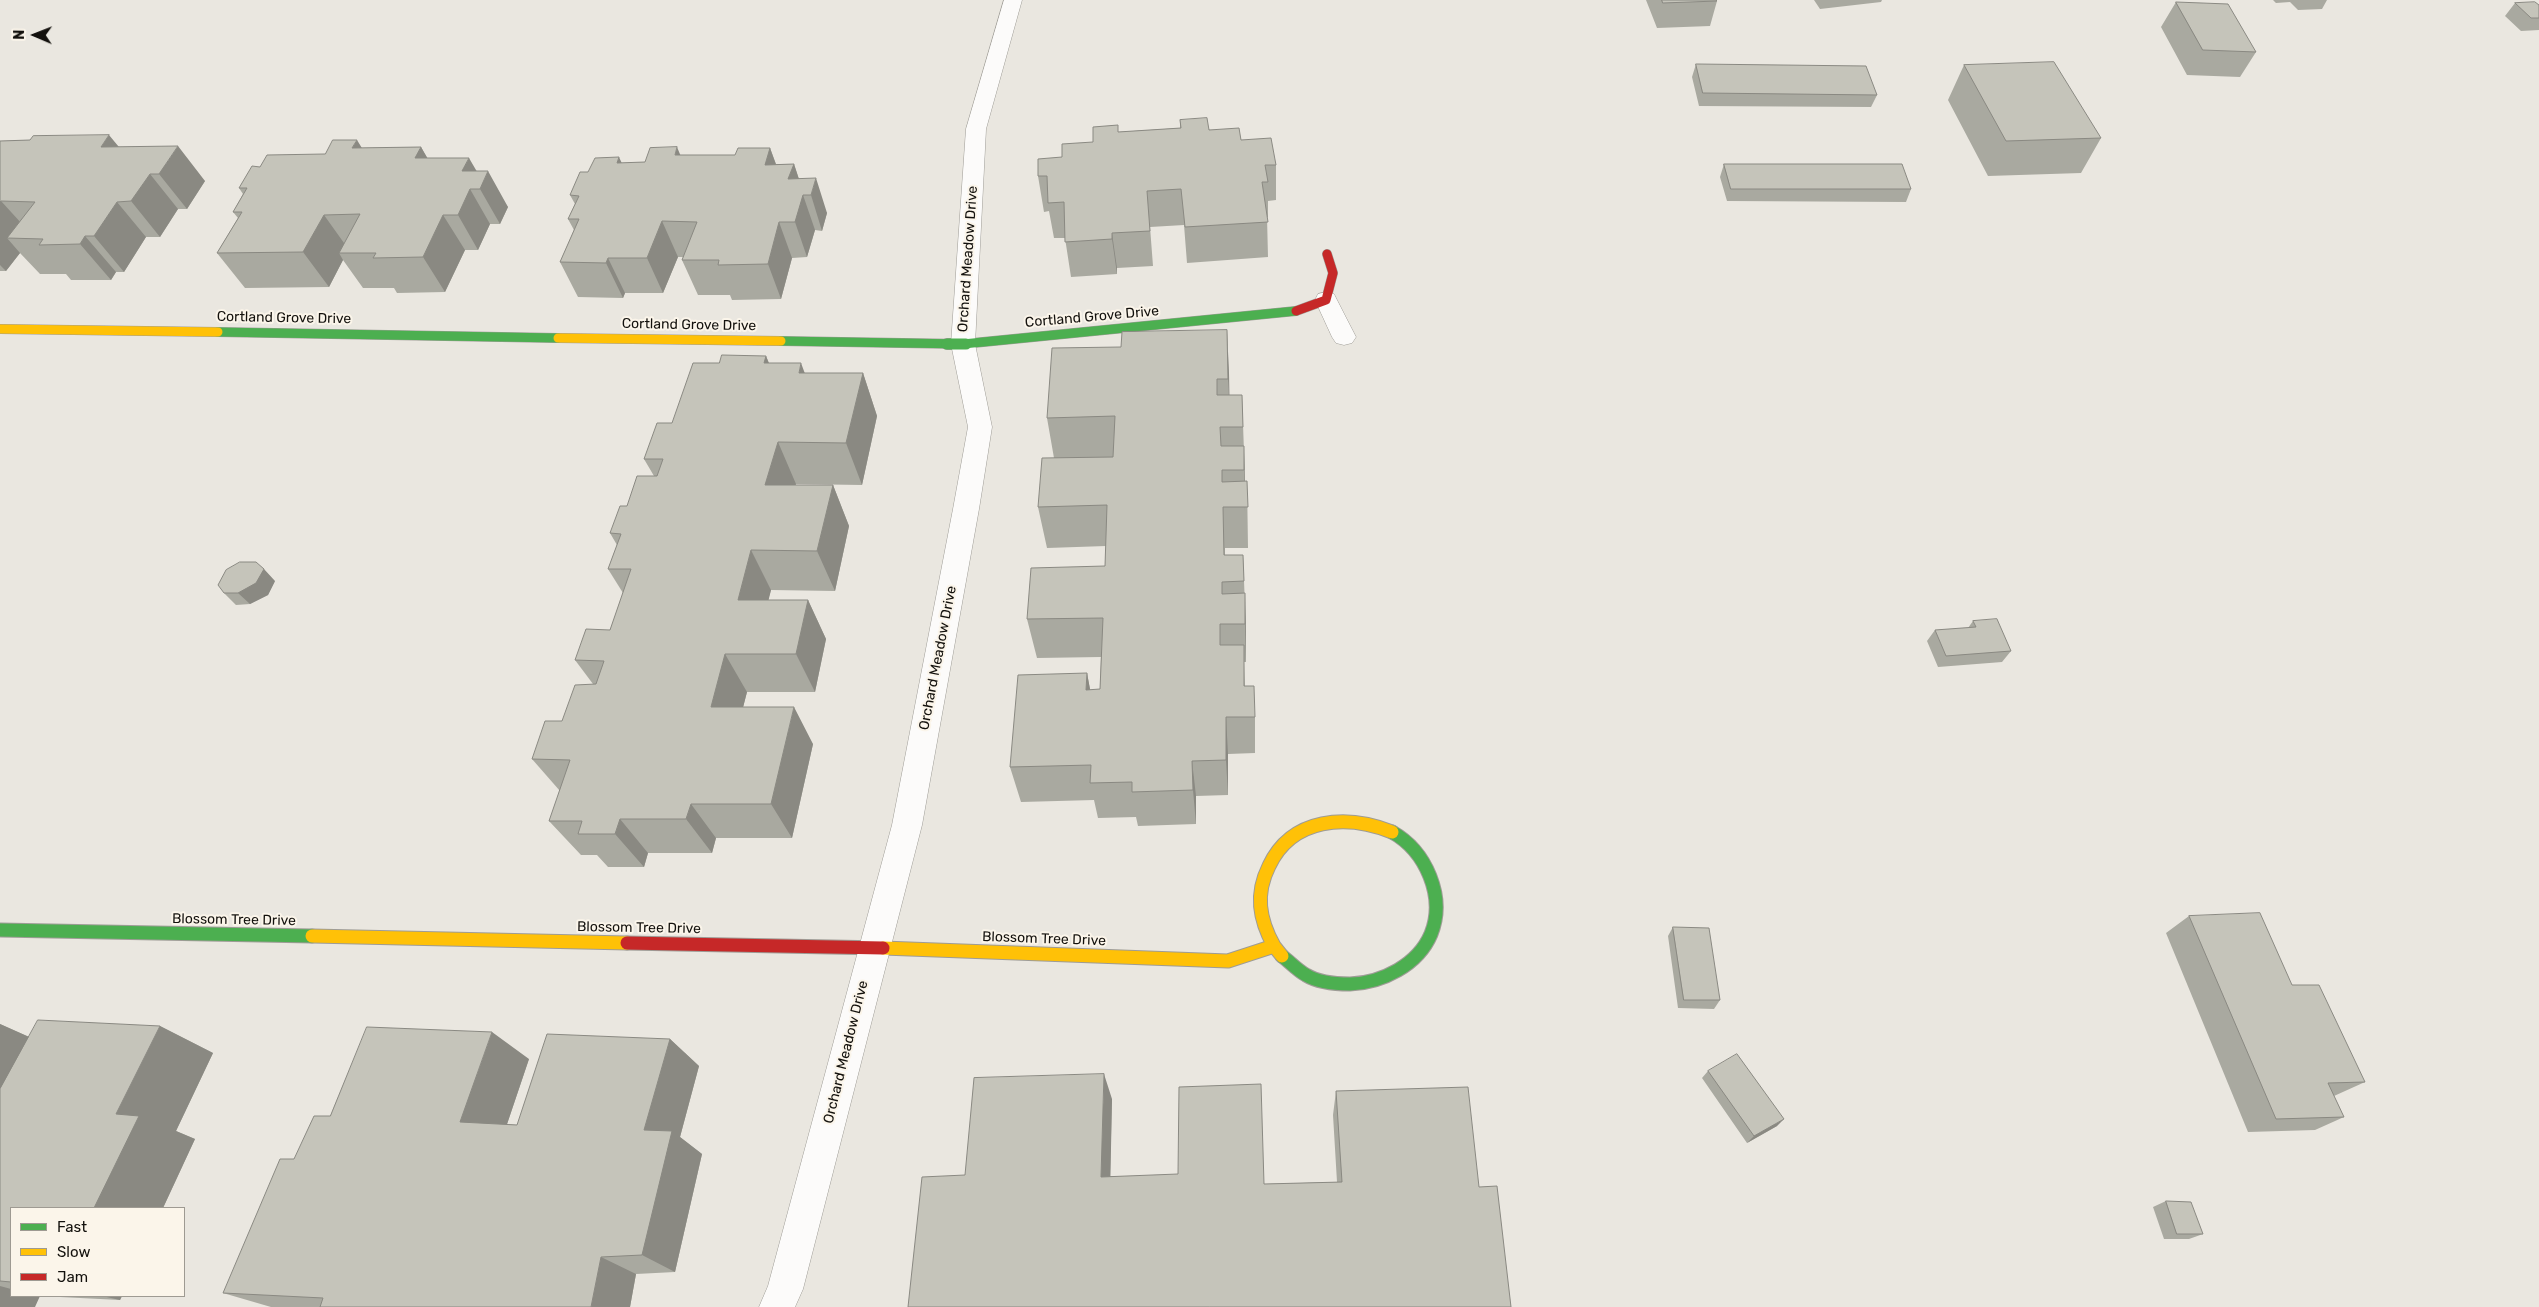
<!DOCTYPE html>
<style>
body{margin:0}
#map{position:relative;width:2539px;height:1307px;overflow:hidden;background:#eae7e0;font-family:Rubik,sans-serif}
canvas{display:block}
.legend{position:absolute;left:10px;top:1207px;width:175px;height:90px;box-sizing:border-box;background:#fbf5ea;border:1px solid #9e9a92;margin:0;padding:6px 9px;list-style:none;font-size:15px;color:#13110d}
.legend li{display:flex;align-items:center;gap:10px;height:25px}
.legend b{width:25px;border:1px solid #9e9a92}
.north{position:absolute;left:10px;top:10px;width:50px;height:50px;-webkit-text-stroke:4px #fbf5ea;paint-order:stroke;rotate:271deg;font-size:14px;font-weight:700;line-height:20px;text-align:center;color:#13110d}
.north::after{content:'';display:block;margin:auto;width:18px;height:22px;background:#13110d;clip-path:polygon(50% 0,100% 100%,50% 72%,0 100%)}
</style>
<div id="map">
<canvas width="2539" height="1307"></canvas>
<ul class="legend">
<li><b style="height:6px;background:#4caf50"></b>Fast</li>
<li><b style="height:6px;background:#ffc107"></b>Slow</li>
<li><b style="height:6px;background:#c62828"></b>Jam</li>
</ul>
<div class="north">N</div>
</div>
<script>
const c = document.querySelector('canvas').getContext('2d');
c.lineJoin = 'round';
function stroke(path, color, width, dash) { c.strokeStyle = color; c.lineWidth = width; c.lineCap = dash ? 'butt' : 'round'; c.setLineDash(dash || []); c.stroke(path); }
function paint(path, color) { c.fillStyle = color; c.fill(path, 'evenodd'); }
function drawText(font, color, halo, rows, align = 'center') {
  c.font = font + ' Rubik,sans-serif'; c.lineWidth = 4; c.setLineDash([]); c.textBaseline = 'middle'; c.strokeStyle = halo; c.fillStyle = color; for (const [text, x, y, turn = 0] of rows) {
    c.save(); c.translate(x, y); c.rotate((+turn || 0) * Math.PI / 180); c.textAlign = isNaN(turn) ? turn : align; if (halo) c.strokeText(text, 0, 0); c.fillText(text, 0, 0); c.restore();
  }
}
const street = new Path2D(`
 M1004,0H1022L986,129L975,344L992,427L979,509L922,825L803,1289L795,1307H759L768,1286L892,825L953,509L968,427L951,344L966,129Z
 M1326,292L1334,294L1337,300L1356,337L1352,343L1344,345L1336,343L1332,337L1315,300L1318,294Z`);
const fastFar2 = new Path2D(`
 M218,332L558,338
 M781,341L963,344L1296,311`);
const fastFar1 = new Path2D(`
 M947,344H966`);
const fast = new Path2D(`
 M0,930L312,936
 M1282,956C1290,962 1297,970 1306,975C1319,983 1336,984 1350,984C1382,983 1418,965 1431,934C1446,897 1426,851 1392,832`);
const slowFar1 = new Path2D(`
 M0,329L218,332
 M558,338L781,341`);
const slow = new Path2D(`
 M312,936L627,943
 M1274,946C1259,919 1255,894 1269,866C1292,817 1347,814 1392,832
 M883,948L1228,961L1274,946L1282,956`);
const jamFar1 = new Path2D(`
 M1296,311L1326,300L1333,273L1327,254`);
const jam = new Path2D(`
 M627,943L883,948`);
stroke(street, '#9e9c96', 1);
stroke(fastFar2, '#9e9c96', 10);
stroke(fastFar1, '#9e9c96', 12);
stroke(fast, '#9e9c96', 15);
stroke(slowFar1, '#9e9c96', 10);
stroke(slow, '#9e9c96', 15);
stroke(jamFar1, '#9e9c96', 10);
stroke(jam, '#9e9c96', 15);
paint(street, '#fcfbfa');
stroke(fastFar2, '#4caf50', 9);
stroke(fastFar1, '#4caf50', 11);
stroke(fast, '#4caf50', 13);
stroke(slowFar1, '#ffc107', 9);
stroke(slow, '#ffc107', 13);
stroke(jamFar1, '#c62828', 9);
stroke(jam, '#c62828', 13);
paint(new Path2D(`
 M1646,0H1716L1717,1L1710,26L1657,28Z
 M1814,0H1882L1881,2L1820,9Z
 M2273,0H2327L2322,9L2298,10L2290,2L2276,3Z
 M2176,2L2256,52L2240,77L2187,75L2161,27Z
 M2515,3L2539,5V30L2521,31L2505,16Z
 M1696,64L1877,95L1871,107L1699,106L1692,77Z
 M1964,65L2101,138L2081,173L1988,176L1948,100Z
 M1180,120L1241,140L1276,165V200L1268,201V217H1267L1268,257L1187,263L1184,225L1150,227L1153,266L1117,268V274L1071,277L1065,238H1054L1049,211L1044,212L1038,176L1062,157L1118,132L1180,128Z
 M30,140L119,147L205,181L187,209H178L160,237H146L124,272H116L111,280H71L66,274H40L20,253L6,271H0V141Z
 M421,147L427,158L477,171L508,207L500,224H490L478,250H465L445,292L397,293L394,288H363L343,260L329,287L245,288L217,253L238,218L233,212L243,194L239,188L260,167L325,154L362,148Z
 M770,148L776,164H794L799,179L827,213L822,231L815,230L807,257L792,258L781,299L732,300L730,295H698L682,260L683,257H678L663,293H625L623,298L578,297L560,262L574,230L568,219L575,204L570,195L588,172L622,163L645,162L680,155H735Z
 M1724,164L1911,189L1906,202L1727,201L1720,177Z
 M1227,330L1229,395H1242L1245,481H1247L1248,548H1225V555H1243L1246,632V662H1244L1245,686L1255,717V753L1228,754V795L1196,796V824L1138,826L1136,817L1098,818L1094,800L1021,802L1010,767L1087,673L1090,690L1100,689L1101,657L1037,658L1027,619L1105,566L1106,546L1047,548L1038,507L1054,458L1047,418L1121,347Z
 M766,356L769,363L805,373H863L877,416L862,485L796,484L795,485H833L849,526L835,591L771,590L768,600H808L826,639L815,692H747L743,707L813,744L792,838H716L712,853H648L644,867H608L597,855H581L549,821L560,791L532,759L562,721L593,684L575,660L610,630L623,593L608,569L617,545L610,533L627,506L654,476L644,459L719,363Z
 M275,581L268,595L250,604L236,605L224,593Z
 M1973,621L2011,651L2002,662L1938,667L1927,641L1935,630L1968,628Z
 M2189,916L2365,1082L2334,1096L2344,1117L2315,1130L2248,1132L2166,933Z
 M1673,927L1720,1000L1714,1009L1678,1008L1668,936Z
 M0,1024L29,1037L160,1026L213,1053L176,1131L195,1139L163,1208H11V1296H122L120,1300L40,1296L0,1307Z
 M670,1039L699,1066L680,1137L702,1154L675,1272L636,1274L630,1307H271L223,1293L294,1159L330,1116L529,1059L507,1124L517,1125Z
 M1708,1071L1777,1126L1747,1143L1702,1078Z
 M1336,1091L1479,1187L1511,1307L965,1175L1112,1099L1110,1176L1264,1184L1337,1182L1333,1115Z
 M2166,1201L2203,1234L2189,1239H2164L2153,1207Z`), '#a9a9a0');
paint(new Path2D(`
 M109,135L138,170L101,147Z
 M357,140L379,176L352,148Z
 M178,146L205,181L187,209L159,174Z
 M421,147L442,183L415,158Z
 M677,147L692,183L675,155Z
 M770,148L783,184L765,165Z
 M619,157L635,192L617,163Z
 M469,158L483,182L488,171L508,207L500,224L480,189L462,171Z
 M794,164L804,195H803L815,230L807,257L795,222L788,179Z
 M150,174L178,209L160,237L131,201Z
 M816,178L827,213L822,231L811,195Z
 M470,189L490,224L478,250L458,215Z
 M1,201L33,236L7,238L20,253L6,271L0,265V202Z
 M117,202L146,237L124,272L94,236Z
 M324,215L349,250L339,253L343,260L329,287L303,252Z
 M443,215L465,250L445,292L423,257Z
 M662,221L678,257L663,293L647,258Z
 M779,222L792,258L781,299L768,264Z
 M1112,233L1117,268V274L1112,239Z
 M85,236L116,272L111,280L80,244Z
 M608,258L625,293L623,298L606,263Z
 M1227,330L1229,373L1230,422L1228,379Z
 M766,356L783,399L764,363Z
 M801,363L817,406L799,373Z
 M863,373L877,416L862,485L846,443Z
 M778,442L796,484L784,526L765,485Z
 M1244,446L1245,487V512L1244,470Z
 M833,485L849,526L835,591L817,551Z
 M751,550L771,590L759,639L738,600Z
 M264,569L275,581L268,595L250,604L238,593Z
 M1245,593L1246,632V662L1245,624Z
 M808,600L826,639L815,692L796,654Z
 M725,654L747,692L734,743L711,707Z
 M1087,673L1094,710L1086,690Z
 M794,707L813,744L792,838L771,804Z
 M1226,717L1228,754V795L1226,760Z
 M1192,761L1196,796V824L1193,790Z
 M691,804L716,838L712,853L686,819Z
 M620,819L648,853L644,867L615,834Z
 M0,1024L45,1044L0,1126Z
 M160,1026L213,1053L176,1131L195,1139L163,1208H94L116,1114Z
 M492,1032L529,1059L500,1145L460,1122Z
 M670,1039L699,1066L680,1137L702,1154L675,1272L642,1255L644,1130Z
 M1104,1074L1112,1099L1110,1197L1101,1177Z
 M1784,1119L1777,1126L1747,1143L1754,1136Z
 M601,1257L636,1274L630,1307H591Z
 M0,1286L11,1289V1296H40L35,1307H0Z
 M102,1296H122L120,1300Z`), '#8a8982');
const building = new Path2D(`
 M1662,0H1716L1717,1L1663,3Z
 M2176,2L2228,4L2256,52L2203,50Z
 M2535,2L2539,5V18H2531L2515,3Z
 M2054,62L2101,138L2006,141L1964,65Z
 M1696,64L1866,66L1877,95L1703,93Z
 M1207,118L1209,130L1239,128L1241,140L1271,138L1276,165H1265L1268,182H1262L1268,222L1185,227L1181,189L1147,191L1150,231L1112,233V239L1065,242L1064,202L1048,203L1047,176H1038V159L1062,157V144L1093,142V127L1118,125V132L1181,128L1180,120Z
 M109,135L101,147L178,146L159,174H150L131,201L117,202L94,236H85L80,244L39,245L43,239L7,238L35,202L1,201L0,202V141L30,140L33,136Z
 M333,140H357L352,148L421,147L415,158H469L462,171H488L480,189H470L458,215H443L423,257L373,258L376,253H339L360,214L324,215L303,252L217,253L242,212H233L247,188H239L252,166L260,167L267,155L325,154Z
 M677,147L675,155H735L738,148H770L765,165L794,164L788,179L816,178L811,195H803L795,222H779L768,264L718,265L719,260H682L697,222L662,221L647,258H608L606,263L560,262L579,219H568L579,196L570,195L580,172H588L595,158L619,157L617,163L645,162L650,148Z
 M1724,164H1902L1911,189H1731Z
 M1227,330L1228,379H1217V395H1242L1243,427H1220L1221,446H1244V470H1222V482L1247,481L1248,507H1223L1224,555H1243L1244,581L1222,582V594L1245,593V624H1220V645H1244V686H1254L1255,717H1226V760L1192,761L1193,790L1132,792V782L1090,783L1091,765L1010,767L1018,675L1087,673L1086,690L1100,689L1103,618L1027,619L1031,568L1105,566L1107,505L1038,507L1042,458L1113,457L1115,416L1047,418L1052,348L1121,347L1122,332Z
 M722,355L766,356L764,363H801L799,373H863L846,443L778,442L765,485H833L817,551L751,550L738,600H808L796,654H725L711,707H794L771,804H691L686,819H620L615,834H578L582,821H549L570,760L532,759L545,721H562L575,685L596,684L604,661L575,660L586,629L610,630L631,569H608L621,534L610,533L620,506H627L637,476H657L663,459H644L657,423H672L693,363H719Z
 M240,562H256L264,569L256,583L238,593H224L218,585L226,570Z
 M1997,619L2011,651L1946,656L1935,630L1976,627L1973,621Z
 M2260,913L2292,985H2319L2365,1082L2328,1083L2344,1117L2276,1119L2189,916Z
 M1673,927L1709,928L1720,1000H1684Z
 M38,1020L160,1026L116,1114L139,1116L94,1208H11V1282L0,1281V1089Z
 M367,1027L492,1032L460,1122L517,1125L547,1034L670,1039L644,1130L672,1131L642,1255L601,1257L591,1307H320L323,1298L223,1293L280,1159H294L314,1116H330Z
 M1737,1054L1784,1119L1754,1136L1708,1071Z
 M1104,1074L1101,1177L1178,1174L1179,1087L1261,1084L1264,1184L1342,1182L1336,1091L1468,1087L1479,1187L1497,1186L1511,1307H908L922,1177L965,1175L974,1078Z
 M2166,1201L2191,1202L2203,1234H2177Z`);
paint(building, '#c5c4ba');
stroke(building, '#8a8982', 1);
drawText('14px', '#13110d', '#fbf5ea', [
 ["Orchard Meadow Drive",968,259,-86],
 ["Cortland Grove Drive",1092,317,-5],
 ["Cortland Grove Drive",284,318,1],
 ["Cortland Grove Drive",689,325,1],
 ["Orchard Meadow Drive",938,658,-79],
 ["Blossom Tree Drive",234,920,1],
 ["Blossom Tree Drive",639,928,1],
 ["Blossom Tree Drive",1044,939,2],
 ["Orchard Meadow Drive",846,1052,-76]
]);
</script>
